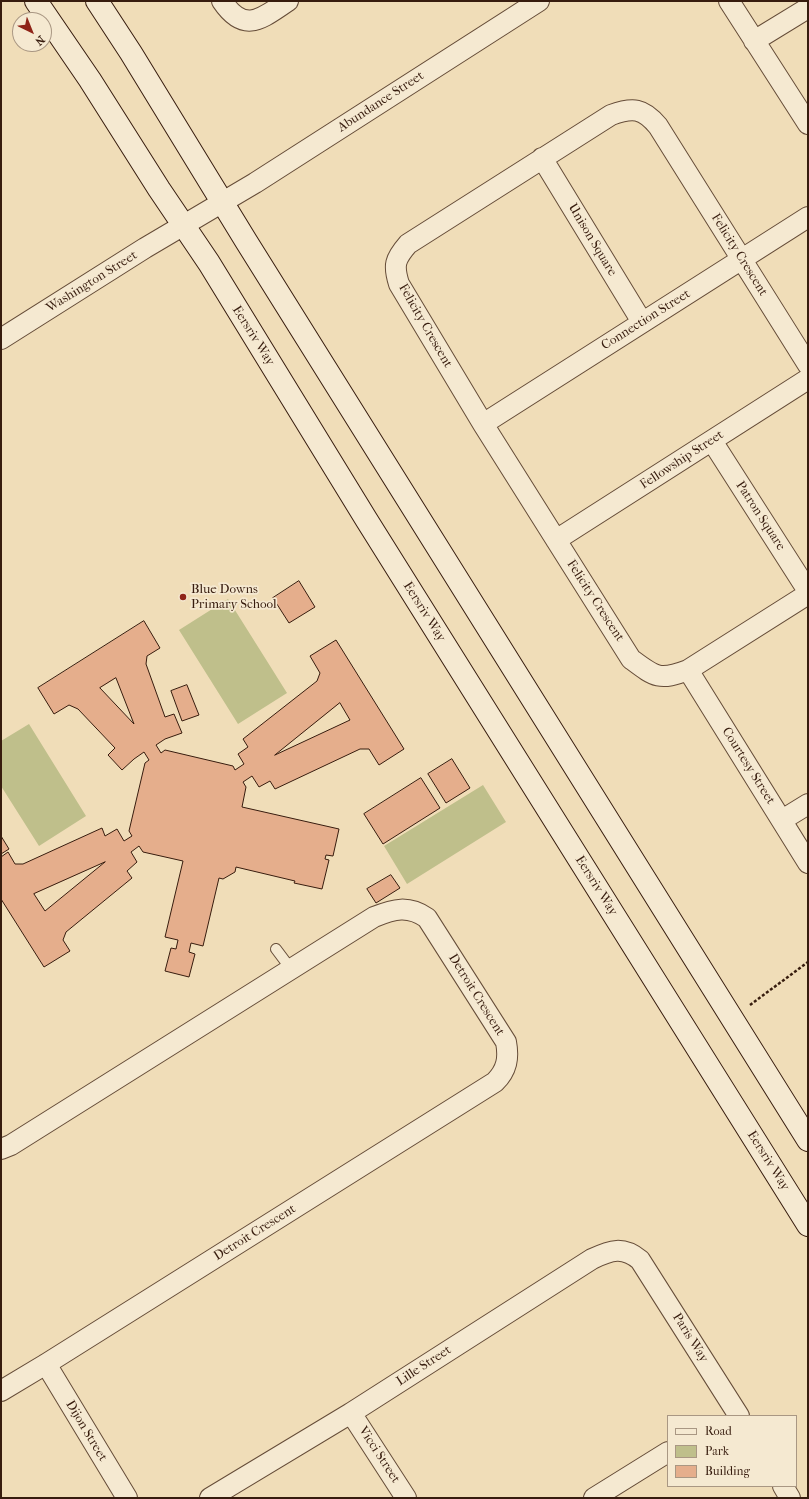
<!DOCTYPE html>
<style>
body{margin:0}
#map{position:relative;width:809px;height:1499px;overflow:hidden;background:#f0ddb8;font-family:"IM FELL French Canon",serif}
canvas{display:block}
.frame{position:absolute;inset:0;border:2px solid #371c0e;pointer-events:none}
.legend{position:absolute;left:667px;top:1415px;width:130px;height:72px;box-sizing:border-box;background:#f5e9d1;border:1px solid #a99783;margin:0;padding:5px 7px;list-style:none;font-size:12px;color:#371c0e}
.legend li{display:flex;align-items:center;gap:8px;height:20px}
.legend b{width:20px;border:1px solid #a99783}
.north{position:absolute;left:12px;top:12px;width:40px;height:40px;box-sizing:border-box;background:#f5e9d1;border:1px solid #a99783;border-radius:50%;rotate:137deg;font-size:11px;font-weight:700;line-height:16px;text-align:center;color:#371c0e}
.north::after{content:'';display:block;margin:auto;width:14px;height:18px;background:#8f2418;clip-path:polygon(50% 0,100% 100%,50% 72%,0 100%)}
</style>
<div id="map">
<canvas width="809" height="1499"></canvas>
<div class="frame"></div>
<ul class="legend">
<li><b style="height:5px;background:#f5e9d1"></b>Road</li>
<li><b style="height:11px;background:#bfbf8b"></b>Park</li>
<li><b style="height:11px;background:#e5ae8c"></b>Building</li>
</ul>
<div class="north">N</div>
</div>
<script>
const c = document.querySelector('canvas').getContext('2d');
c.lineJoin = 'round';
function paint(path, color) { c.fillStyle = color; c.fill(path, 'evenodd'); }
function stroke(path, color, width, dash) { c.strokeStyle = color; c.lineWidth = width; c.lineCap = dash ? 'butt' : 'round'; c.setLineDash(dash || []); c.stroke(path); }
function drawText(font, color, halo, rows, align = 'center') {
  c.font = font + ' "IM FELL French Canon",serif'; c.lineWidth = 3.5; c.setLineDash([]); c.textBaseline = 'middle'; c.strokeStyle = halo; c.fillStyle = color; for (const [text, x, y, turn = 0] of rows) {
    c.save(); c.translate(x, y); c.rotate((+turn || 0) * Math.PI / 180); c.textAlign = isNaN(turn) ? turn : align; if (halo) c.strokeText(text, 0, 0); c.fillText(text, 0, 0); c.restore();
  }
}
paint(new Path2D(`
 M228,599L287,693L238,724L179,630Z
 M29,724L86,816L39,846L1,786V741Z
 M483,785L506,822L407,884L384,846Z`), '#bfbf8b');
const building = new Path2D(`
 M299,581L315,607L289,623L273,598Z
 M144,621L160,648L147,656L146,664L165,717L174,714L182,733L165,739L156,745L161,753L165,750L233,766L235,770L244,764L238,754L248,747L243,739L317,681L320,673L310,656L336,640L404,749L379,765L369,749H360L275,789L270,781L259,787L252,776L243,782L246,787L242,807L339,829L333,856L326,855L325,859L329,860L322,889L294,883L295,881L236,867L235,872L223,879L219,878L203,946L191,943L189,952L195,954L189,977L165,971L171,948L176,949L178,940L165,937L183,861L143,852L139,846L131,852L137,862L127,871L132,878L66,932L63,940L70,951L44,967L1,899V857L8,852L15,864H23L102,828L105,836L117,829L124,841L132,836L129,831L145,763L149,760L144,752L134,759L122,770L108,755L115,748L78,709L69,705L54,714L38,688ZM116,678L134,724L100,688ZM340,703L350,720L275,755ZM105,862L45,911L34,894Z
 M187,685L199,715L182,721L171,691Z
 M452,759L470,788L446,803L428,774Z
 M421,778L440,808L383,844L364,814Z
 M1,836L9,849L1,854Z
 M391,875L400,888L376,903L367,889Z`);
paint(building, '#e5ae8c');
stroke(building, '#371c0e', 1);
const lane = new Path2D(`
 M276,949L291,969`);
const street = new Path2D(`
 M222,1C245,35 262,18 288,1
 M729,1L808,124
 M754,41L808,8
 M542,158L642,322
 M1,339L145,248L255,183L539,1
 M808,365L658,126C643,108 633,107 611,115L408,244C395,259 393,265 399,284L483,424L631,659C655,677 659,681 688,670L808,594
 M483,424L808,217
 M712,441L808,591
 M556,540L808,379
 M688,670L808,863
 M782,820L808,804
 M1,1149L11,1145L374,917C394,909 408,905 427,918L506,1042C509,1058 507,1070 495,1082L46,1364L1,1391
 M46,1364L127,1498
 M351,1413L406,1498
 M783,1486L790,1498
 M210,1498L351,1413L592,1259C611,1250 623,1246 640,1260L739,1416
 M594,1498L668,1452`);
const secondary = new Path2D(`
 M36,1L90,80L159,189L209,263L366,519L808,1225
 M97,1L131,53L246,241L808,1140`);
stroke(lane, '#654c38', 12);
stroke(street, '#654c38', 22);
stroke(secondary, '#371c0e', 24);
stroke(new Path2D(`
 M750,1005L808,962`), '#371c0e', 2.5, [3, 2]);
stroke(lane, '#f5e9d1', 10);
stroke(street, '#f5e9d1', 20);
stroke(secondary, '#f5e9d1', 22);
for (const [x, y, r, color] of [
 [183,597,4,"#8f2418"]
]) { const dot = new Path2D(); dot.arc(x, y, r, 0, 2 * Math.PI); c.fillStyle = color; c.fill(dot); stroke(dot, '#f5e9d1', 1.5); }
drawText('13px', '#371c0e', '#f5e9d1', [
 ["Abundance Street",381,102,-33],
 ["Unison Square",592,240,59],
 ["Felicity Crescent",739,255,58],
 ["Washington Street",92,282,-32],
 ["Connection Street",646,320,-32],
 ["Felicity Crescent",425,326,60],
 ["Eersriv Way",253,336,58],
 ["Fellowship Street",682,460,-33],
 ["Patron Square",760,516,57],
 ["Felicity Crescent",595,601,57],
 ["Eersriv Way",424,612,58],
 ["Courtesy Street",748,766,58],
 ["Eersriv Way",596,886,58],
 ["Detroit Crescent",476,995,58],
 ["Eersriv Way",768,1161,58],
 ["Detroit Crescent",255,1233,-32],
 ["Paris Way",690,1338,58],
 ["Lille Street",424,1366,-33],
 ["Dijon Street",86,1431,59],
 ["Vicci Street",379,1455,57]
]);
drawText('13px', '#371c0e', '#f5e9d1', [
 ["Blue Downs",191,590],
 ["Primary School",191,605]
], 'left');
</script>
